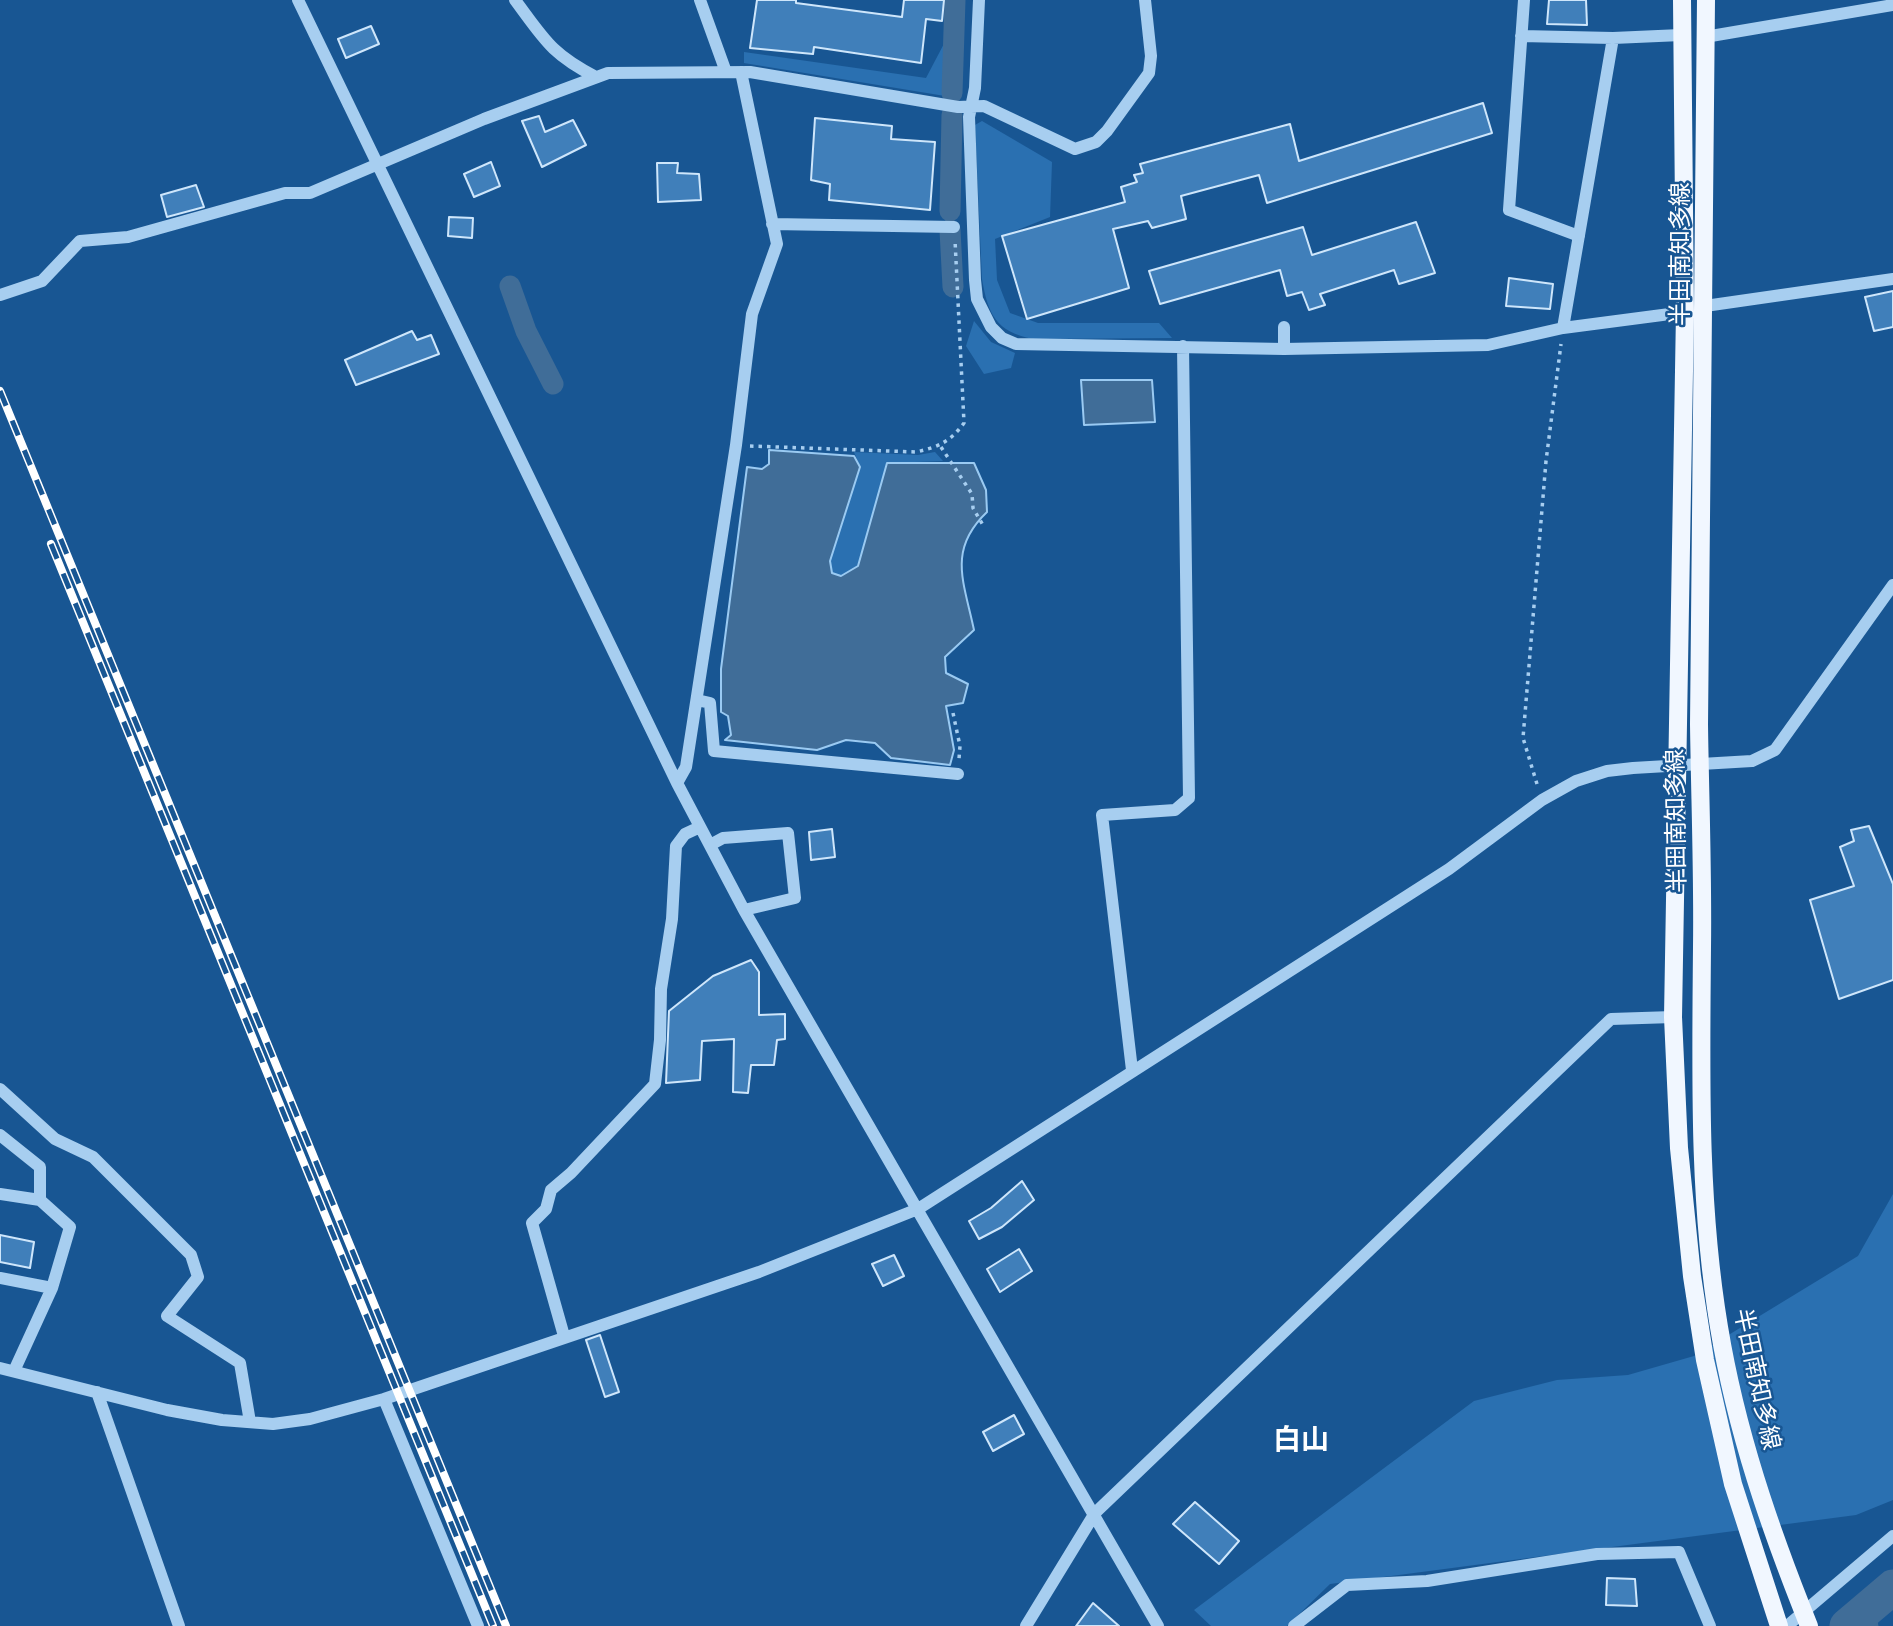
<!DOCTYPE html>
<meta charset="utf-8">
<style>
body{margin:0}
canvas{display:block;background:#185693}
</style>
<canvas width="1893" height="1626"></canvas>
<script>
const c = document.querySelector('canvas').getContext('2d');
c.lineJoin = 'round';
function paint(path, color) { c.fillStyle = color; c.fill(path, 'evenodd'); }
function stroke(path, color, width, dash) { c.strokeStyle = color; c.lineWidth = width; c.lineCap = dash ? 'butt' : 'round'; c.setLineDash(dash || []); c.stroke(path); }
function drawText(font, color, halo, rows, align = 'center') {
  c.font = font + ' Lato,"Noto Sans JP",sans-serif'; c.lineWidth = 5; c.setLineDash([]); c.textBaseline = 'middle'; c.strokeStyle = halo; c.fillStyle = color; for (const [text, x, y, turn = 0] of rows) {
    c.save(); c.translate(x, y); c.rotate((+turn || 0) * Math.PI / 180); c.textAlign = isNaN(turn) ? turn : align; if (halo) c.strokeText(text, 0, 0); c.fillText(text, 0, 0); c.restore();
  }
}
paint(new Path2D(`
 M947,38L945,96L744,63V52L926,78Z
 M982,121L1052,162L1050,217L995,239L997,280L1010,313L1038,323H1159L1172,338L1033,339C996,332 988,314 982,279L975,125Z
 M974,321L991,342L1015,353L1011,368L984,374L966,346Z
 M854,452L918,455L935,452L943,461L887,463L858,566L841,576L832,573L830,561L860,467Z
 M1893,1194V1500L1856,1515L1330,1584L1287,1626H1211L1194,1610L1474,1401L1557,1380L1628,1375L1694,1356L1858,1256Z`), '#2a70b1');
const water = new Path2D(`
 M1081,380H1152L1155,422L1084,425Z
 M769,450L854,456L860,467L830,561L832,573L841,576L858,566L887,463H974L986,490L987,512C947,550 964,582 974,630L945,657L946,673L968,684L963,703L946,706L954,750L950,765L891,758L875,743L846,740L817,750L725,740L731,735L728,716L721,712V669L747,467L762,469L769,464Z`);
paint(water, '#406d98');
stroke(water, '#9acaf2', 2);
stroke(new Path2D(`
 M952,93L955,0
 M950,211L952,115
 M950,230L953,287
 M510,286L526,331L553,384
 M1859,1616L1868,1626`), '#406d98', 21);
stroke(new Path2D(`
 M1847,1626L1893,1587`), '#406d98', 35);
const building = new Path2D(`
 M757,0H796V3L902,17L904,0H944L942,21L926,19L921,63L814,47L813,54L750,48Z
 M1549,0H1586L1587,25L1547,24Z
 M371,26L379,44L346,58L338,39Z
 M1483,103L1492,133L1267,203L1259,175L1181,196L1186,219L1152,228L1148,221L1113,229L1129,288L1027,319L1002,236L1125,202L1121,187L1137,182L1134,175L1143,173L1140,164L1290,124L1299,161Z
 M539,116L545,132L573,120L586,145L542,167L522,121Z
 M815,118L892,126L891,139L935,142L930,210L829,200L830,184L811,180Z
 M491,162L500,186L474,197L464,174Z
 M657,163H678L677,173L699,174L701,200L658,202Z
 M196,185L204,207L167,217L161,195Z
 M449,217L473,218L472,238L448,236Z
 M1416,222L1435,273L1399,284L1394,270L1320,294L1325,305L1309,310L1302,292L1287,296L1280,270L1160,304L1149,271L1303,227L1312,255Z
 M1509,278L1553,284L1550,309L1506,306Z
 M1893,291V327L1874,331L1865,297Z
 M412,331L417,340L431,335L439,354L356,385L345,360Z
 M1869,826L1893,884V980L1839,999L1810,900L1854,886L1840,847L1854,841L1851,830Z
 M832,829L835,857L811,860L809,832Z
 M751,960L759,972V1015L785,1014V1039L777,1040L774,1065H751L748,1093L733,1092L734,1039L702,1041L700,1080L666,1083L669,1011L713,976Z
 M1022,1181L1034,1200L1002,1227L979,1239L969,1221L991,1208Z
 M0,1235L34,1242L30,1268L0,1262Z
 M1019,1249L1032,1271L1000,1292L987,1269Z
 M894,1255L904,1276L883,1286L872,1264Z
 M600,1335L619,1392L605,1397L586,1340Z
 M1014,1415L1024,1434L993,1451L983,1432Z
 M1195,1502L1239,1541L1219,1564L1173,1524Z
 M1607,1578L1635,1579L1637,1606L1606,1605Z
 M1093,1603L1119,1626H1076Z`);
paint(building, '#407fba');
stroke(building, '#cee6fb', 2);
stroke(new Path2D(`
 M750,446L916,452C938,447 950,442 964,423L955,240
 M941,447L972,494L973,508L984,527
 M953,713L960,746L959,759
 M1537,784L1523,738L1546,461L1561,344`), '#a7cef0', 3.5, [3.5, 5]);
stroke(new Path2D(`
 M298,0L677,783L744,910L1158,1626
 M515,0C544,39 551,54 596,77
 M700,0L726,72
 M979,0L975,88L969,117L975,280L977,299L991,327L1002,338L1016,344L1284,349L1488,345L1563,328L1685,312
 M1524,0L1509,210L1579,236
 M1521,36L1613,38
 M1705,37L1893,5
 M772,224L954,227
 M0,295L42,281L80,241L128,237L285,193H310L484,119L608,73L750,72L958,107L984,106L1075,149L1096,142L1107,131L1149,73L1151,56L1145,0
 M1705,306L1893,279
 M1563,328L1613,38L1681,35
 M1284,349V327
 M697,700L710,703L714,751L958,774
 M677,783L686,767L736,445L752,314L777,244L741,72
 M710,845L723,838L788,833L795,898L744,910
 M1132,1070L1102,815L1175,810L1189,798L1183,346
 M0,1089L55,1139L93,1157L191,1255L198,1277L167,1316L240,1363L250,1422
 M0,1135L40,1167V1200
 M0,1194L40,1200L70,1227L52,1288L14,1371
 M0,1278L52,1288
 M564,1336L532,1223L546,1209L551,1190L571,1173L655,1084L660,1040L661,989L672,919L676,846L685,834L700,827
 M0,1368L167,1410L222,1420L273,1424L310,1419L384,1399L759,1272L918,1209L1449,869L1542,800L1576,781L1607,771L1633,768L1752,761L1775,750L1893,585
 M97,1392L179,1626
 M384,1399L478,1626
 M1026,1626L1095,1513L1611,1019L1673,1017
 M1294,1626L1347,1585L1427,1581L1597,1554L1679,1552L1710,1626
 M1787,1626L1893,1536`), '#a7cef0', 12);
stroke(new Path2D(`
 M1682,0L1685,312L1673,1017L1679,1148L1692,1276L1705,1360L1733,1484L1779,1626
 M1706,0L1699,724C1700,799 1703,872 1702,947C1701,1074 1698,1201 1719,1327C1736,1431 1770,1529 1809,1626`), '#f1f7ff', 18);
const rail = new Path2D(`
 M0,391L506,1626
 M51,544L493,1626`);
stroke(rail, '#fff', 8);
stroke(rail, '#185693', 5, [16]);
drawText('24px', '#fff', '#185693', [
 ["半田南知多線",1680,254,-90],
 ["半田南知多線",1676,821,-91],
 ["半田南知多線",1757,1379,78]
]);
drawText('bold 28px', '#fff', '#185693', [
 ["白山",1301,1440]
]);
</script>
